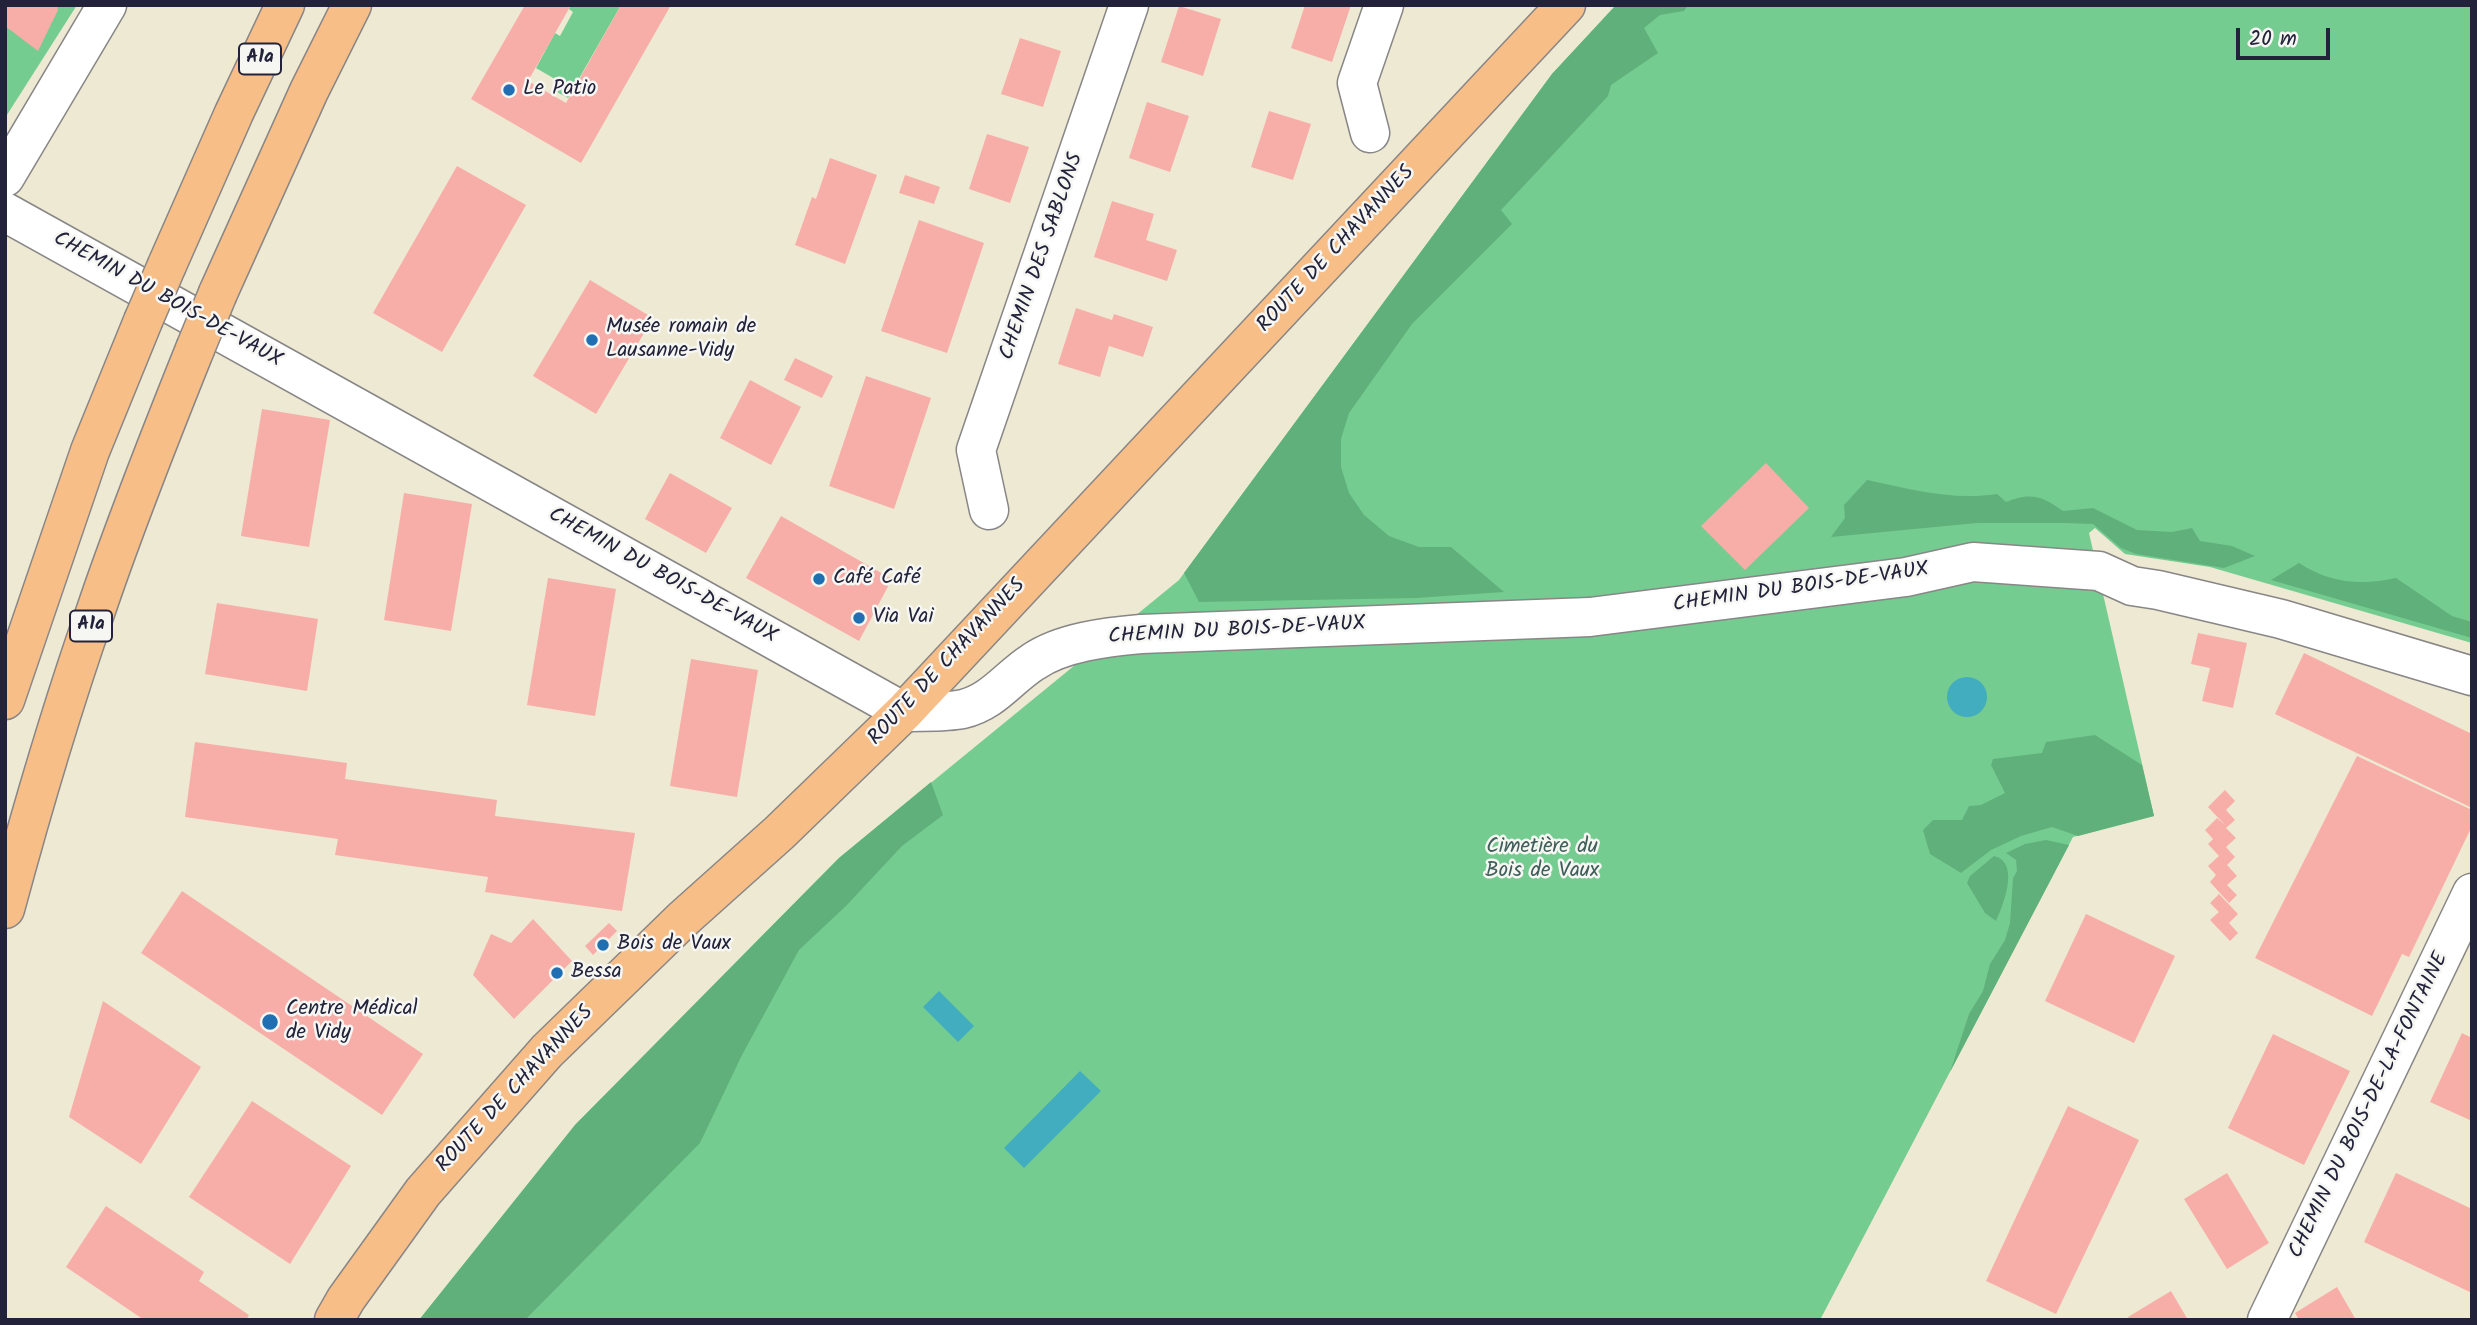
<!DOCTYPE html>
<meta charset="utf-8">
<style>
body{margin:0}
#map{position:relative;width:2477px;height:1325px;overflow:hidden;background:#eee9d2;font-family:Kalam,sans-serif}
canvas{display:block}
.frame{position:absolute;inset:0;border:7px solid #22223b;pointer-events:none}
.scale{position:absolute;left:2236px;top:28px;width:94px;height:32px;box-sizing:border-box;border:4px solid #22223b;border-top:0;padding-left:9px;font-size:21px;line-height:24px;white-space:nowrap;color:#22223b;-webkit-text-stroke:5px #f6f6f2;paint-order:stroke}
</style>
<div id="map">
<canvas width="2477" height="1325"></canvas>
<div class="frame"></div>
<div class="scale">20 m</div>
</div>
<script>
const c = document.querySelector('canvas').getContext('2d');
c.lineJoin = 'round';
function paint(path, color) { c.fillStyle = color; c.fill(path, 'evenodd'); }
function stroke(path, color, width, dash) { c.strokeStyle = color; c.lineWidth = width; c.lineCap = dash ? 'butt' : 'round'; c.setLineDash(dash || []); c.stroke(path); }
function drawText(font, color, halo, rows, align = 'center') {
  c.font = font + ' Kalam,sans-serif'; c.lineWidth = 5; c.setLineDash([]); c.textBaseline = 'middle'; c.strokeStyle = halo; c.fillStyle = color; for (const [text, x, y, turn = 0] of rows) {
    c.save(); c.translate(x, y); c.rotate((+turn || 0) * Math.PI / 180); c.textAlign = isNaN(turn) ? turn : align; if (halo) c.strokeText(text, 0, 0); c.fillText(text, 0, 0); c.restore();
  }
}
paint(new Path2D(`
 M5,5H77L5,118Z
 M571,5H621L568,98L555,91L560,82L536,68L555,33L560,36L573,12L569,9Z
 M1616,5H2472V643L2210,567L2125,554L2095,528L2089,533L2154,816L2073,837L1820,1320H419L575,1125L839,858L1179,580L1552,74Z`), '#75cc91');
paint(new Path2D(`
 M1616,5H1688L1684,11L1660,15L1644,28L1658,53L1611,85L1608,96L1501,210L1512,224L1412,324L1349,413L1341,439V467L1349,493L1364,515L1389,536L1419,547H1451L1504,592L1416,598L1199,602L1184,573L1552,74Z
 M1867,480C1910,489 1953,501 1997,494L2006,502C2031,492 2042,496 2063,511L2093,508L2137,530L2172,532L2192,528L2200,541L2232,546L2255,556L2224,568L2136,554L2121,548L2093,524L2064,523H1977L1831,537L1845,518L1844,505Z
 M2299,563C2330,583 2360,586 2396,578L2452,616L2472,622V638L2271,580Z
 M2095,735L2142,765L2154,816L2078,836L2052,827L2021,836L1991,850L1961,873L1930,854L1923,830L1933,820H1962L1969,806L1981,805L2005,793L1991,765L1993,759L2042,753L2046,742Z
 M931,782L943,815L902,846L846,906L799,950L742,1055L700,1143L525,1320H419L575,1125L839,858Z
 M2046,840L2069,845L1950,1072L1969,1014L1983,991L1990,964L2005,940L2010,923L2013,878L2017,871L2016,860L2006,853L2025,844Z
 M1994,856C2020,862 2004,904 1996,921L1985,913L1967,883L1970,876Z`), '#60b07b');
paint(new Path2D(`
 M1947 697a20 20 0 1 1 40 0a20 20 0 1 1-40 0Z
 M939,991L974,1026L958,1042L923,1007Z
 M1080,1071L1101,1091L1024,1168L1004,1148Z`), '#41adbf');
paint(new Path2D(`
 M5,5H57L58,10L38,51L5,26Z
 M525,5H571L528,81L566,103L621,5H671L581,163L471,99Z
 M1305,5H1351L1332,62L1291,48Z
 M1179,6L1221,19L1203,76L1161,62Z
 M1020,38L1061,51L1043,107L1001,94Z
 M1147,102L1189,116L1170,172L1129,158Z
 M1269,111L1311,124L1293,180L1251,167Z
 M987,134L1029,147L1010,203L969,189Z
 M830,158L877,175L845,264L795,245L812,197L816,199Z
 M457,166L526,205L442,352L373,313Z
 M905,175L940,187L934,204L899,193Z
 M1112,201L1154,214L1146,240L1177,250L1167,281L1094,257Z
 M919,220L984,243L947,353L881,331Z
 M590,280L653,318L596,414L533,376Z
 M1076,308L1112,320L1114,314L1153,327L1143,357L1109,346L1100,377L1058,364Z
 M795,358L833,376L822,398L784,380Z
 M866,376L931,398L894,509L829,486Z
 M750,380L801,407L771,465L720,438Z
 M262,409L330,420L309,547L241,536Z
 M1766,463L1809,508L1745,570L1701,526Z
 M670,473L732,508L706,553L645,519Z
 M404,493L472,504L451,631L384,620Z
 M781,516L892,579L859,641L746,578Z
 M548,578L616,589L595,716L527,705Z
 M217,603L318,619L307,691L205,674Z
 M2198,633L2247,643L2233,708L2202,701L2210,668L2191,664Z
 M2304,653L2472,734L2470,807L2275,714Z
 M691,659L758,670L737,797L670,786Z
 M195,742L347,763L345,779L497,800L495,816L635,833L622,911L485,892L488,877L335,855L338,839L185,817Z
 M2357,756L2472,810V826L2409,957L2402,954L2372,1016L2255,958Z
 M2225,790L2235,801L2226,810L2235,820L2226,828L2236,838L2226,847L2235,857L2227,865L2237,876L2227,885L2237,895L2229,903L2210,882L2216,875L2208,866L2219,856L2208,844L2213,839L2205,830L2217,818L2225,825L2208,807Z
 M182,891L423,1054L382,1115L141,953Z
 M2219,894L2238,914L2229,923L2238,933L2230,941L2210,920L2219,912L2210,903Z
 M2086,914L2175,956L2134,1043L2045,1001Z
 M533,919L572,961L514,1019L473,975L491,934L511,943Z
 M609,923L617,931L593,955L585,946Z
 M103,1001L201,1067L141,1164L69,1117Z
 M2462,1033L2472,1038V1121L2430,1102Z
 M2273,1034L2350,1071L2304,1165L2228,1128Z
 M252,1101L351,1166L290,1264L189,1197Z
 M2068,1106L2139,1140L2056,1314L1986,1281Z
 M2227,1173L2269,1243L2227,1269L2184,1199Z
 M2396,1173L2472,1209V1293L2364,1242Z
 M106,1206L204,1272L199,1281L249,1315L246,1320H144L66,1267Z
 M2337,1287L2356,1320H2299L2295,1313Z
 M2171,1291L2188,1320H2130L2128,1317Z`), '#f7aea9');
const minor = new Path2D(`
 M1370,133L1357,83L1384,5
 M5,177L107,5
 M5,212L904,712C922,711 944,713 963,709C993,702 1008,678 1033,662C1062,642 1107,637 1141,634L1590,617L1906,577L1973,562L2099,571L2132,586L2158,590L2281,619L2472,676
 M989,510L976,450L1129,5
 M2267,1320L2472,893`);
const major = new Path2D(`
 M334,1320L346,1299L423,1192L547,1051L684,918L779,833L904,712L1566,5`);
const highway = new Path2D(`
 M167,265L234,113L285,5
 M218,293L309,91L352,5
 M5,700L90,451L143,321
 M5,909C32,809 61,710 95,613C125,524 160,436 195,349`);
stroke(minor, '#888686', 41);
stroke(major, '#888686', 41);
stroke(highway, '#888686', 41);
stroke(minor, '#fff', 38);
stroke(major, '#f7be88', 38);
stroke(highway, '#f7be88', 38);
const highwayBridge = new Path2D(`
 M143,321L167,265
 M195,349L218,293`);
stroke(highwayBridge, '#888686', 41, []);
stroke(highwayBridge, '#f7be88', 38);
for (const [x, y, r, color] of [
 [509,90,7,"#1f6fb2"],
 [592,340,7,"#1f6fb2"],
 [819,579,7,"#1f6fb2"],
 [859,618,7,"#1f6fb2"],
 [603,945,7,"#1f6fb2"],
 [557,973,7,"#1f6fb2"],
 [270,1022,9,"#1f6fb2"]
]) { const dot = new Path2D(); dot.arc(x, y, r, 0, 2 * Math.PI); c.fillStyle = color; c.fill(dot); stroke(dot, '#f6f6f2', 2.5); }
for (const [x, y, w] of [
 [260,59,42],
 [91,626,42]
]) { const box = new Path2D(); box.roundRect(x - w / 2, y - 15.5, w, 31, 5); c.fillStyle = '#f6f6f2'; c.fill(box); stroke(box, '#22223b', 2); }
drawText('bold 19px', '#22223b', null, [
 ["A1a",260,59],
 ["A1a",91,626]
]);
drawText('21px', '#22223b', '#f6f6f2', [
 ["Le Patio",523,90],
 ["Musée romain de",606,328],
 ["Lausanne-Vidy",606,352],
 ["Café Café",833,579],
 ["Via Vai",873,618],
 ["Bois de Vaux",617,945],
 ["Bessa",571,973],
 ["Centre Médical",286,1010],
 ["de Vidy",286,1034]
], 'left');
drawText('21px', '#22223b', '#f6f6f2', [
 ["ROUTE DE CHAVANNES",1337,250,-47],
 ["CHEMIN DES SABLONS",1043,257,-71],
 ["CHEMIN DU BOIS-DE-VAUX",167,301,29],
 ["CHEMIN DU BOIS-DE-VAUX",662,577,29],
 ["CHEMIN DU BOIS-DE-VAUX",1801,589,-8],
 ["CHEMIN DU BOIS-DE-VAUX",1237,632,-3],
 ["ROUTE DE CHAVANNES",948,663,-47],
 ["ROUTE DE CHAVANNES",516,1090,-47],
 ["CHEMIN DU BOIS-DE-LA-FONTAINE",2370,1106,-64]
]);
drawText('21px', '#3f5e59', '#f6f6f2', [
 ["Cimetière du",1542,848],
 ["Bois de Vaux",1542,872]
]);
</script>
